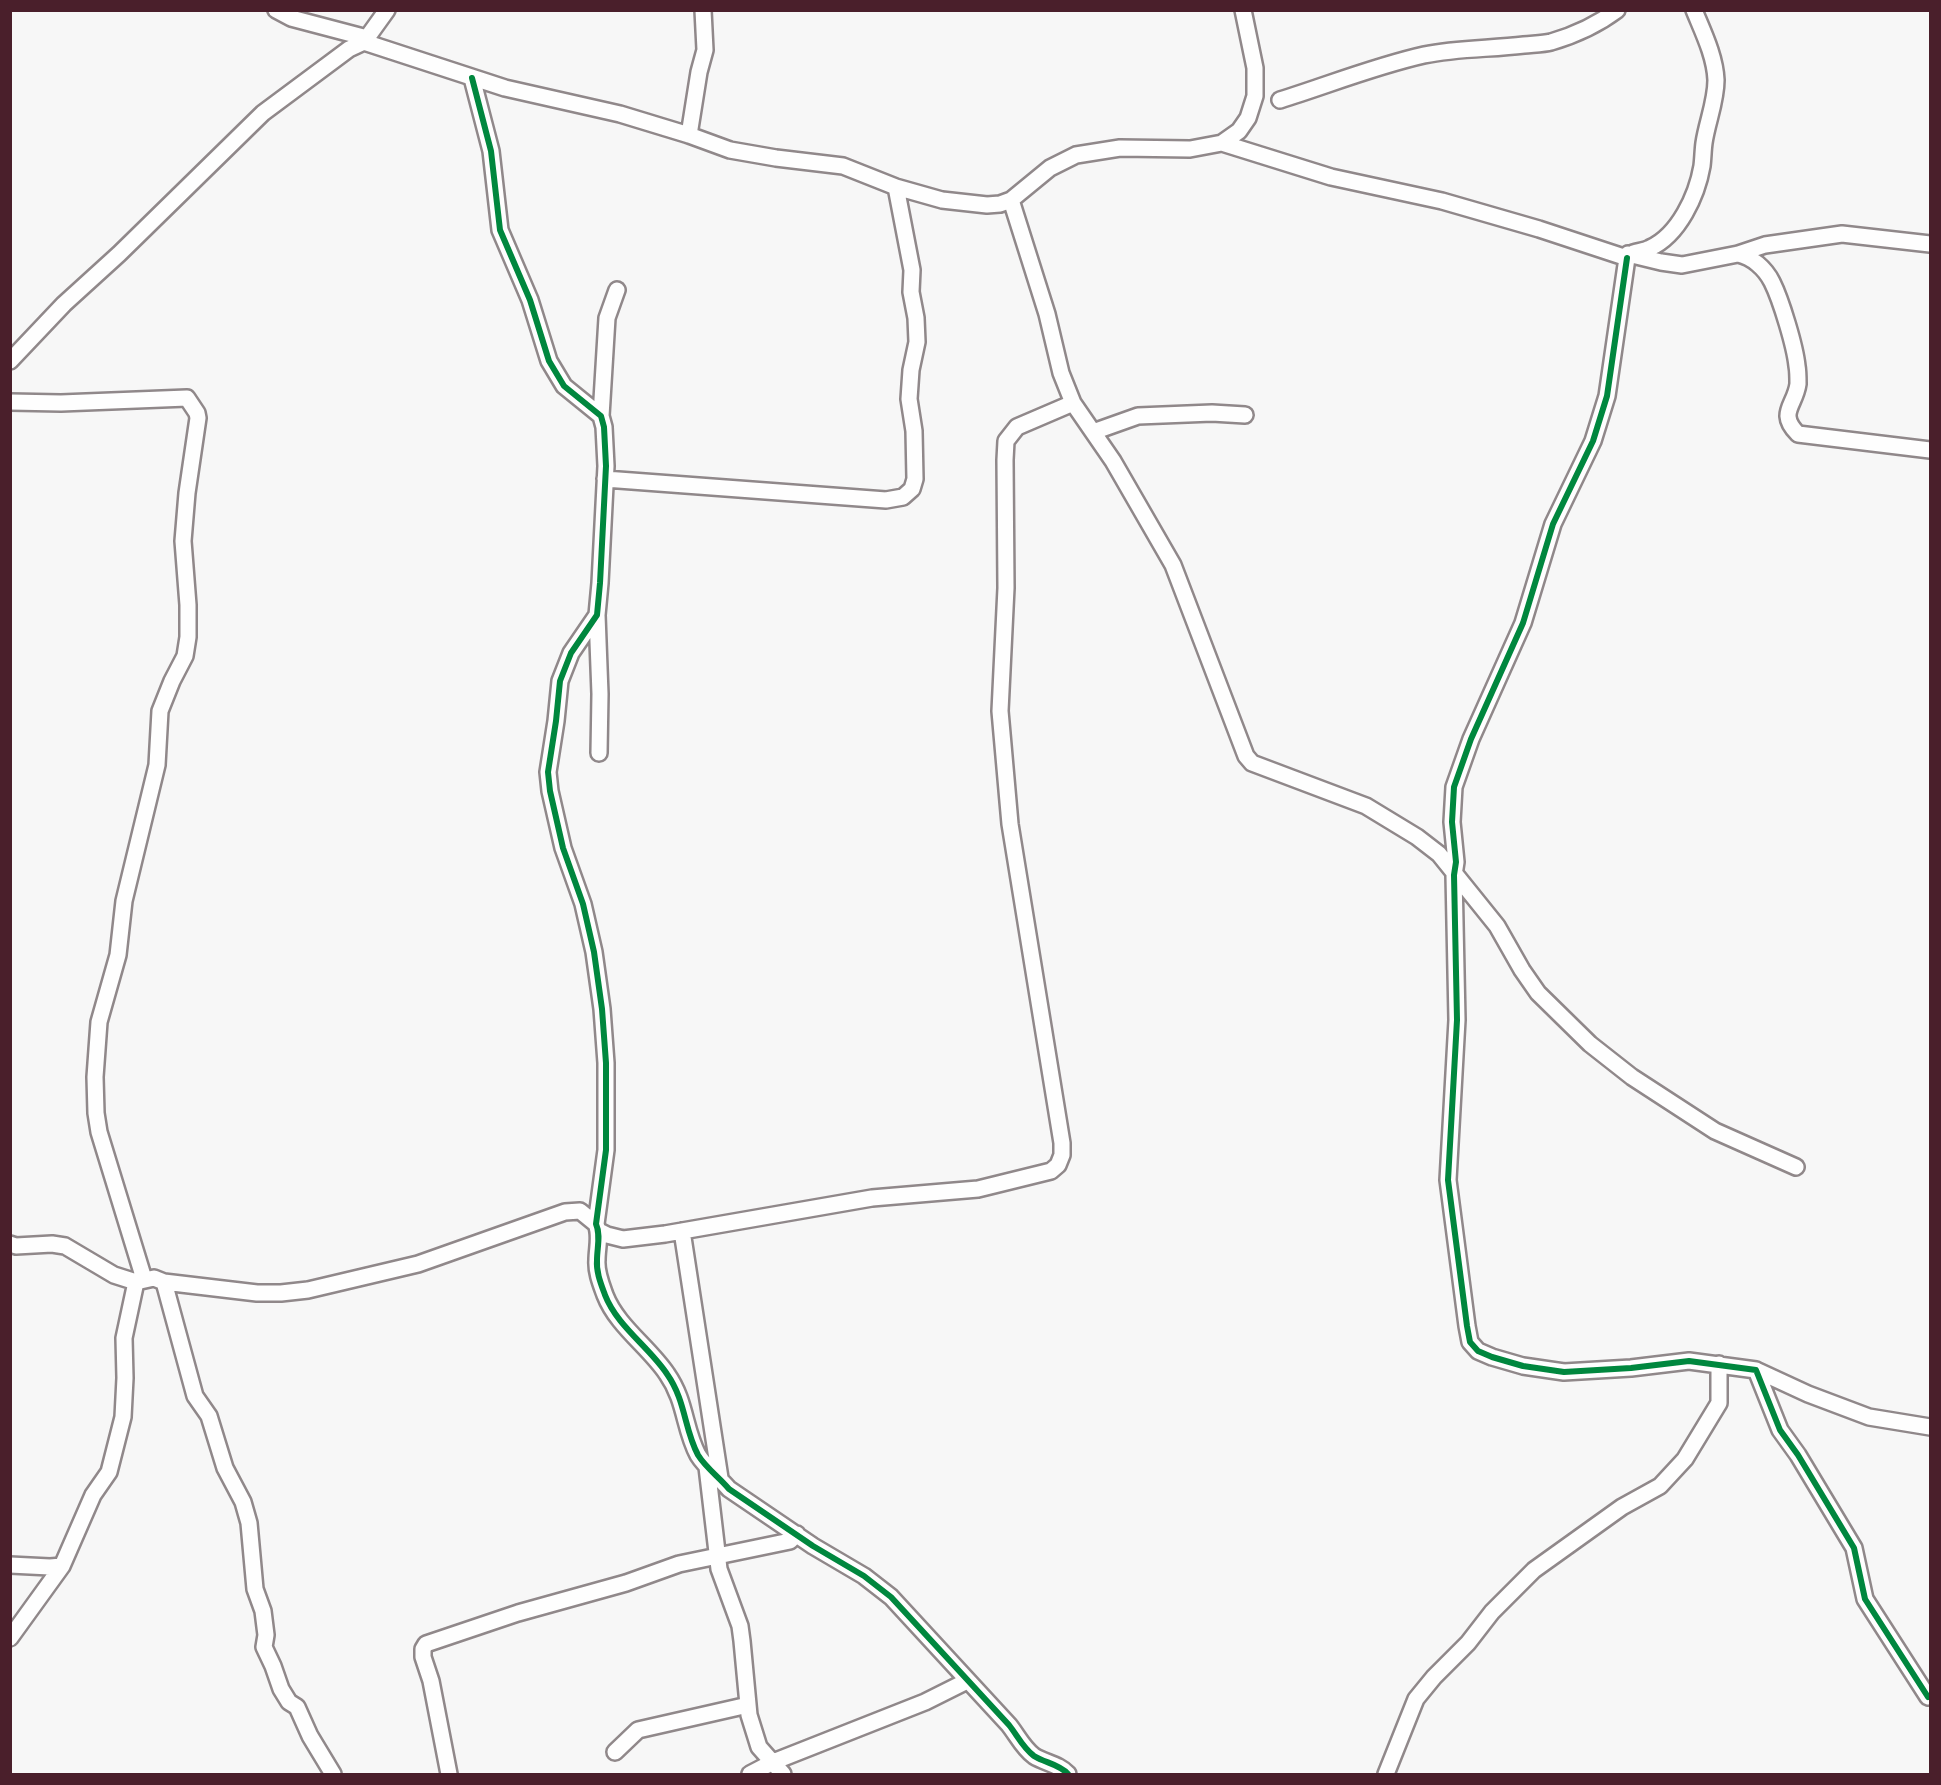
<!DOCTYPE html>
<style>
body{margin:0}
#map{position:relative;width:1941px;height:1785px;overflow:hidden;background:#f7f7f7;font-family:Kalam,sans-serif}
canvas{display:block}
.frame{position:absolute;inset:0;border:12px solid #4a1f2b;pointer-events:none}
</style>
<div id="map">
<canvas width="1941" height="1785"></canvas>
<div class="frame"></div>
</div>
<script>
const c = document.querySelector('canvas').getContext('2d');
c.lineJoin = 'round';
function stroke(path, color, width, dash) { c.strokeStyle = color; c.lineWidth = width; c.lineCap = dash ? 'butt' : 'round'; c.setLineDash(dash || []); c.stroke(path); }
const minor = new Path2D(`
 M276,10L291,18L367,38
 M364,42L387,10
 M472,78L491,151L500,230L530,300L549,361L564,386L601,416L604,427L606,466L600,583L597,615L571,653L560,681L556,721L548,772L550,791L563,848L583,904L594,952L602,1009L606,1063V1150L596,1224C601,1235 597,1248 597,1260C596,1272 601,1284 605,1295C617,1326 649,1347 667,1374C686,1401 684,1429 698,1455C706,1468 719,1477 729,1489L813,1546L864,1576L891,1597L1009,1725C1017,1735 1023,1748 1034,1756C1045,1763 1059,1764 1068,1774
 M1280,100C1328,85 1375,66 1424,55C1457,48 1491,49 1524,45C1533,44 1543,44 1551,42C1575,35 1597,25 1617,10
 M689,135L699,72L705,50L703,10
 M1222,143L1331,177L1442,201L1539,229L1627,258L1628,254L1661,262L1682,265L1738,254L1765,245L1842,234L1930,244
 M1011,200L1047,314L1061,373L1073,403L1113,461L1173,565L1246,756L1252,763L1366,806L1417,837L1439,854L1497,926L1522,970L1538,993L1590,1044L1632,1077L1715,1131L1796,1167
 M1633,253C1639,251 1645,251 1650,248C1679,235 1697,195 1702,166C1703,158 1703,150 1704,143C1707,122 1716,102 1716,80C1715,56 1703,32 1694,10
 M1738,254C1752,257 1765,268 1772,282C1781,300 1795,346 1797,366C1798,371 1798,379 1798,384C1795,406 1777,413 1798,434L1930,450
 M1627,258L1607,396L1593,441L1553,524L1523,623L1471,739L1454,787L1452,822L1456,862L1454,875L1457,1020L1448,1180L1467,1326L1470,1342L1478,1351L1492,1357L1523,1366L1564,1372L1631,1368L1689,1361L1756,1370L1780,1430L1798,1455L1854,1548L1865,1599L1928,1697
 M10,361L64,304L119,254L263,113L349,49L364,42L505,88L620,114L689,135L730,150L776,158L843,166L896,187L942,200L987,205L1000,204L1011,200L1050,168L1076,155L1120,148L1190,149L1222,143L1239,131L1248,118L1255,96V68L1243,10
 M10,402L61,403L187,398L197,413L198,418L187,493L183,541L188,605V637L185,656L172,681L160,711L157,765L124,901L118,955L99,1022L95,1077L96,1113L99,1132L144,1279
 M601,416L607,318L617,290
 M1093,432L1138,416L1212,413L1245,415
 M605,479L886,500L903,497L912,489L915,479L914,431L909,399L911,370L917,342L916,318L911,292L912,270L896,187
 M597,615L600,694L599,753
 M599,1231L607,1235L623,1239L665,1234L872,1198L978,1189L1051,1171L1058,1165L1062,1155V1143L1010,824L1000,711L1006,588L1005,460L1006,441L1017,427L1073,403
 M682,1231L720,1478
 M10,1244L16,1246L52,1244L65,1246L114,1275L136,1282L154,1278L164,1282L257,1293H281L308,1290L418,1264L565,1212L580,1211L596,1224
 M164,1282L195,1396L209,1416L225,1468L243,1502L249,1523L255,1589L263,1611L266,1635L264,1647L273,1666L281,1689L289,1702L297,1707L310,1736L333,1774
 M1756,1370L1808,1394L1869,1417L1930,1427
 M707,1467L719,1569L740,1626L742,1641L749,1715L759,1747L783,1774
 M10,1565L50,1567L62,1566
 M10,1638L62,1566L93,1495L109,1472L123,1417L125,1378L124,1338L136,1282
 M615,1752L638,1730L748,1705
 M449,1774L431,1681L423,1657V1649L426,1644L518,1613L626,1583L679,1564L790,1541L797,1534
 M750,1774L773,1762L925,1702L967,1681
 M1386,1774L1416,1699L1434,1677L1468,1643L1492,1612L1534,1570L1622,1507L1660,1486L1685,1459L1719,1403V1364`);
stroke(minor, '#90888a', 20);
stroke(minor, '#fefefe', 15);
stroke(new Path2D(`
 M472,78L491,151L500,230L530,300L549,361L564,386L601,416L604,427L606,466L600,583L597,615L571,653L560,681L556,721L548,772L550,791L563,848L583,904L594,952L602,1009L606,1063V1150L596,1224C601,1235 597,1248 597,1260C596,1272 601,1284 605,1295C617,1326 649,1347 667,1374C686,1401 684,1429 698,1455C706,1468 719,1477 729,1489L813,1546L864,1576L891,1597L1009,1725C1017,1735 1023,1748 1034,1756C1045,1763 1059,1764 1068,1774
 M1627,258L1607,396L1593,441L1553,524L1523,623L1471,739L1454,787L1452,822L1456,862L1454,875L1457,1020L1448,1180L1467,1326L1470,1342L1478,1351L1492,1357L1523,1366L1564,1372L1631,1368L1689,1361L1756,1370L1780,1430L1798,1455L1854,1548L1865,1599L1928,1697`), '#00873e', 6);
</script>
